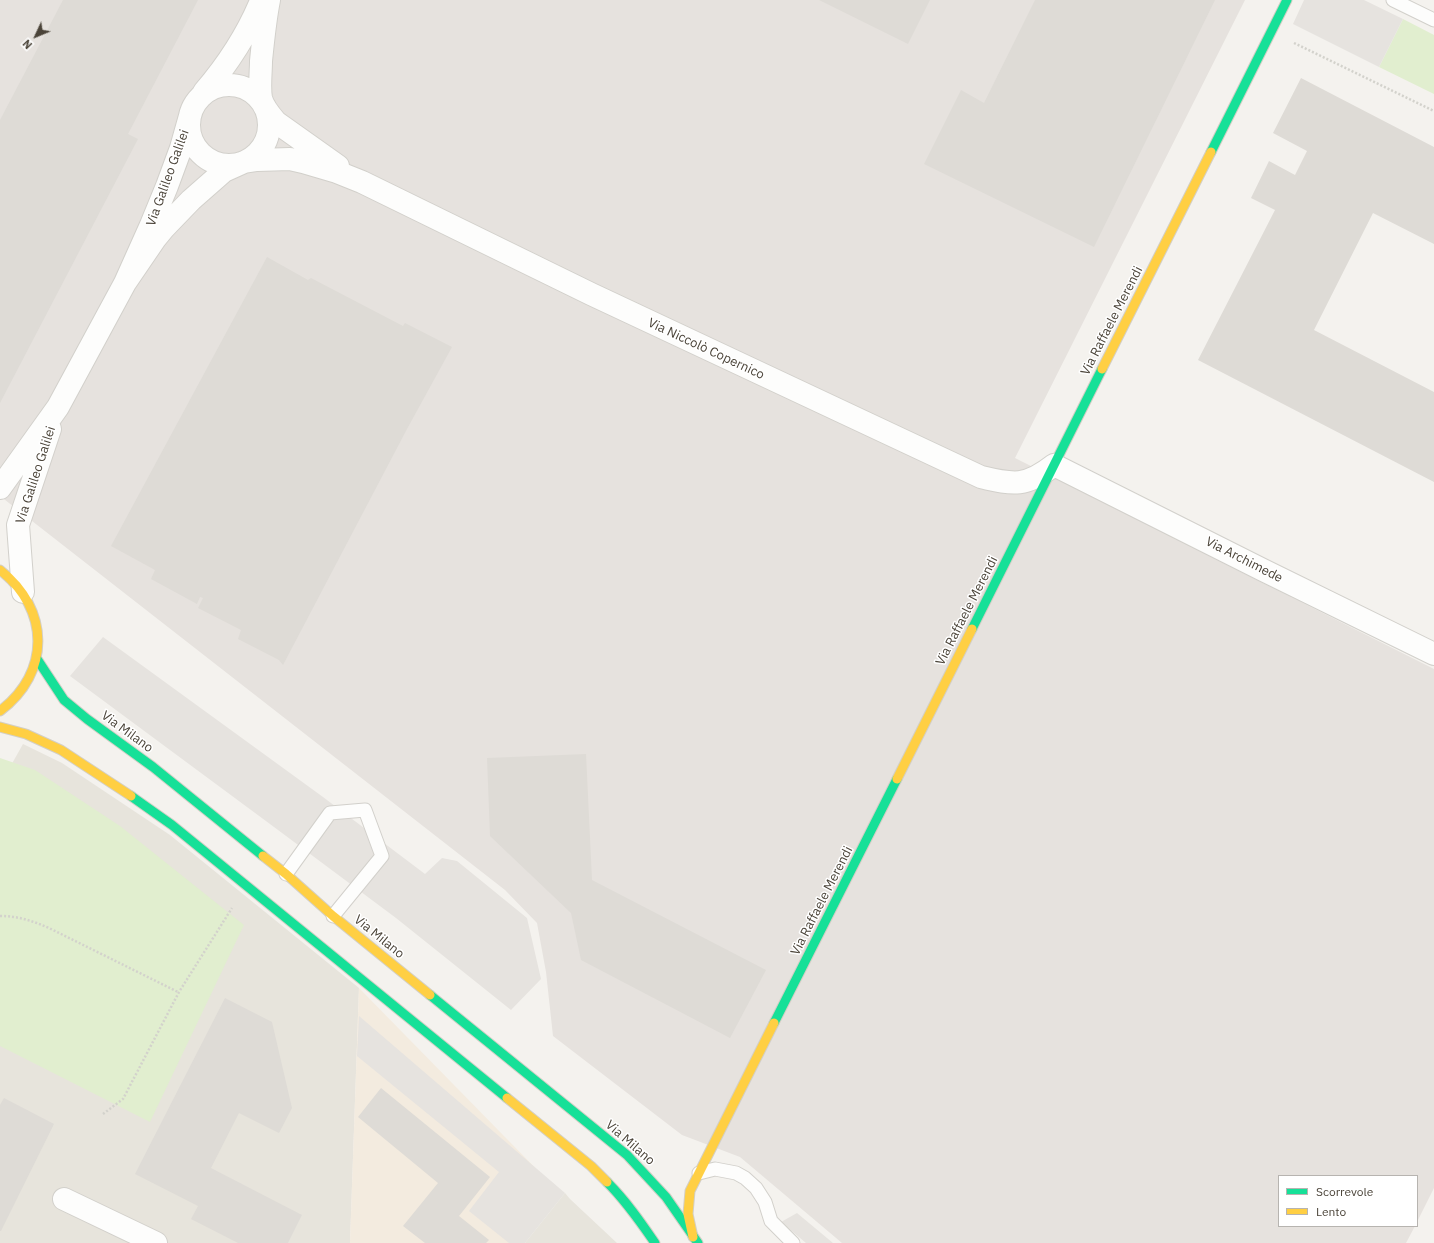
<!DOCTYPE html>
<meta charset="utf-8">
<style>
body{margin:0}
#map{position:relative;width:1434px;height:1243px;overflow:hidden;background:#f4f2ee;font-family:"IBM Plex Sans",sans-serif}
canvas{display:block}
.legend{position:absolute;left:1278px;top:1175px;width:140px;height:52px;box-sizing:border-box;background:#fff;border:1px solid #b7b4b0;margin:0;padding:5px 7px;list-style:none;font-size:12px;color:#4b4439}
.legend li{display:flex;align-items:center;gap:8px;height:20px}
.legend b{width:20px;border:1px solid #b7b4b0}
.north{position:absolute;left:16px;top:16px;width:40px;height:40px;-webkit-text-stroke:3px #fff;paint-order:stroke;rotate:226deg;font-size:11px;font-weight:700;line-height:16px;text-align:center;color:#4b4439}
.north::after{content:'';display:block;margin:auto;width:14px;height:18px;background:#4b4439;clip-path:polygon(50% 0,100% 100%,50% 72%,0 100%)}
</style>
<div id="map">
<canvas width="1434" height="1243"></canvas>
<ul class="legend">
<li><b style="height:5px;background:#16e098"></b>Scorrevole</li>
<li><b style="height:5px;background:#ffcf43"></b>Lento</li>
</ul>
<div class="north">N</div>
</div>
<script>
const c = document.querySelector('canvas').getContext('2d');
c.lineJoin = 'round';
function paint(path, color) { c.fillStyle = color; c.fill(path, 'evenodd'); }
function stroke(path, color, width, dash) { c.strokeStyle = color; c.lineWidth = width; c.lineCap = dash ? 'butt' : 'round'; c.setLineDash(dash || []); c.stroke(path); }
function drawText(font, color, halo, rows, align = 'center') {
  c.font = font + ' "IBM Plex Sans",sans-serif'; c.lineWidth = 3; c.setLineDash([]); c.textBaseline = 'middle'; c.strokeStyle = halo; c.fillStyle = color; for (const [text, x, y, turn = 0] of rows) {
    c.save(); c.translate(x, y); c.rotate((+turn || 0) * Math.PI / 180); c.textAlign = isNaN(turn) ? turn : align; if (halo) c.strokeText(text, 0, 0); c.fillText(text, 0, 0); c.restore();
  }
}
paint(new Path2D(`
 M23,744L62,763L170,835L359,988L350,1243H0V785Z
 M565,1193L570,1199L617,1243H525Z`), '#e7e4dc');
paint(new Path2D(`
 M359,988L552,1185L525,1243H350Z`), '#f3ebdf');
paint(new Path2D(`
 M0,0H1245L1015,458L1434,669V1188L1417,1222V1176H1279V1226H1415L1406,1243H842L740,1157L682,1135L553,1036L546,972L537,923L505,890L0,496Z`), '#e6e2de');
paint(new Path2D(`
 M1403,19L1434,35V94L1379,67Z
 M0,758L35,770L120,826L244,925L150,1122L0,1046Z`), '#e1eecf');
paint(new Path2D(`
 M1304,0H1364L1403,19L1379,67L1293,24Z
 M103,637L323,797L425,874L442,858L457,861L527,918L541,979L511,1010L396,918L274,827L70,676Z
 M359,1016L565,1193L525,1243H509L469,1211L499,1172L357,1056Z
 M797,1213L833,1243H806L781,1222Z`), '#e6e3df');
paint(new Path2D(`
 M63,0H198L128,134L138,139L0,403V120Z
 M819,0H930L908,44Z
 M1035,0H1215L1094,247L924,164L961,90L984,103Z
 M1301,78L1434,147V244L1373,213L1314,330L1434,392V482L1198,360L1275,210L1251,198L1269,161L1295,175L1307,151L1273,133Z
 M267,257L308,280L311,278L403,326L405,323L452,347L407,429L283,665L279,660L238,639L241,630L198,608L203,598L200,597L197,604L151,579L155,570L111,546Z
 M586,754L592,880L766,970L730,1038L581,960L571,913L490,836L487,758Z
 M225,998L272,1022L292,1108L279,1133L239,1113L211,1168L302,1215L288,1243H238L191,1219L198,1206L135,1174Z
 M381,1088L490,1177L459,1216L489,1240L486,1243H425L403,1226L438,1183L358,1117Z
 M4,1098L54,1124L1,1231H0V1105Z`), '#dedbd6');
const lane = new Path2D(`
 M1393,0L1434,20
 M286,874L330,813L365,810L382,856L333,916
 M699,1173L715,1169L736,1173L745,1178L756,1188L765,1202L771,1221L793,1243`);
const street = new Path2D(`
 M269,0C265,20 263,41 261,61C261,73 259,87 261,98C263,107 270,115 276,122L338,166
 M189 125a40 40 0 1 1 80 0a40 40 0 1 1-80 0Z
 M204,92C228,64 247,35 261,1
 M125,283L155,239L164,228L191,200L224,171L244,162L257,160L290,159L303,162L337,172L362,182L591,294L981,477C1014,485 1026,487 1054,465L1263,570L1434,654
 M0,488L58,407L125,283L151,225L167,186L181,148L190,116
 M23,592L18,525L50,429
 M64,1199L156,1243`);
const fast = new Path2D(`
 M1211,152L1287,0
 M972,629L1102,369
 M37,659L64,700L87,719L153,767L263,856
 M131,796L172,825L507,1098
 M430,995L627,1155L666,1197L698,1243
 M774,1023L897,779
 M607,1182C626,1201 640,1221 655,1243`);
const slow = new Path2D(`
 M1102,369L1211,152
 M0,570C50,609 51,673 0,711
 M0,727L26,734L61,750L131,796
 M897,779L972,629
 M263,856L286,874L333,916L430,995
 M507,1098L591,1166L607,1182
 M693,1237L688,1214L690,1191L774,1023`);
stroke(lane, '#d2d0cb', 15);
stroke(street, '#d2d0cb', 24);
stroke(fast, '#d3cfc5', 11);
stroke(slow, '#d3cfc5', 11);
stroke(new Path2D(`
 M1294,43L1434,111
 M0,916C18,916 33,921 49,928L178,992
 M103,1114L123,1099L179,992L232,908`), '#d3d2cc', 2.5, [2, 2]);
stroke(lane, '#fdfdfc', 13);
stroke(street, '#fdfdfc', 22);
stroke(fast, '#16e098', 9);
stroke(slow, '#ffcf43', 9);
drawText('13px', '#4b4439', '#fff', [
 ["Via Galileo Galilei",168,178,-70],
 ["Via Raffaele Merendi",1112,321,-63],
 ["Via Niccolò Copernico",706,349,25],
 ["Via Galileo Galilei",36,475,-72],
 ["Via Archimede",1244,560,27],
 ["Via Raffaele Merendi",967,611,-63],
 ["Via Milano",127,732,36],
 ["Via Raffaele Merendi",822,901,-63],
 ["Via Milano",379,937,39],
 ["Via Milano",630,1143,41]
]);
</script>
